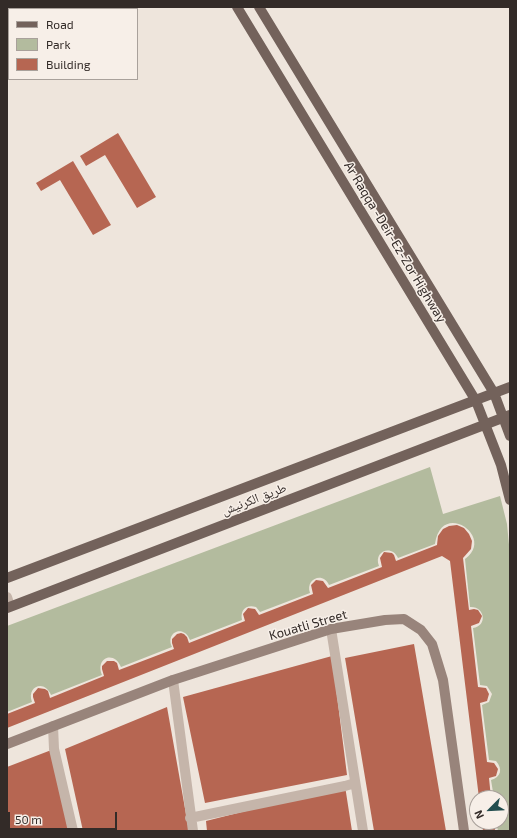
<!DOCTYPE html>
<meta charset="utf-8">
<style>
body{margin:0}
#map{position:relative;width:517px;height:838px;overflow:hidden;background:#eee5dc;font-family:"Exo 2",sans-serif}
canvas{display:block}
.frame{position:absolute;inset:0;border:8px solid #332b28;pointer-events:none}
.legend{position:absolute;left:8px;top:8px;width:130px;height:72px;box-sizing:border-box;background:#f7efe8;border:1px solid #a9a19b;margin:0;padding:5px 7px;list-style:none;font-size:12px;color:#332b28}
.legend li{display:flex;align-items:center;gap:8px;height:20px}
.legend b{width:20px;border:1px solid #a9a19b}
.north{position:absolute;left:469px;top:790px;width:40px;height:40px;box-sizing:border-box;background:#f7efe8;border:1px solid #a9a19b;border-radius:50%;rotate:246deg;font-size:11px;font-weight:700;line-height:16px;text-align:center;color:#332b28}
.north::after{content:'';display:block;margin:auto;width:14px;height:18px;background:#234e4f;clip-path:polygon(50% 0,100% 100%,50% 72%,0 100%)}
.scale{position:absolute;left:8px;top:812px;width:109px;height:18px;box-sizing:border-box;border:2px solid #332b28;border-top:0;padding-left:5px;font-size:12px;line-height:14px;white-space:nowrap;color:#332b28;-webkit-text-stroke:3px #f7efe8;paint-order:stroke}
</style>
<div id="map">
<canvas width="517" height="838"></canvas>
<div class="frame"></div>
<ul class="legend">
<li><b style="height:5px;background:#73625b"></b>Road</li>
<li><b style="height:11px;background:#b3bb9e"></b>Park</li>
<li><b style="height:11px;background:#b66652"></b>Building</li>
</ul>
<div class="north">N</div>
<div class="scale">50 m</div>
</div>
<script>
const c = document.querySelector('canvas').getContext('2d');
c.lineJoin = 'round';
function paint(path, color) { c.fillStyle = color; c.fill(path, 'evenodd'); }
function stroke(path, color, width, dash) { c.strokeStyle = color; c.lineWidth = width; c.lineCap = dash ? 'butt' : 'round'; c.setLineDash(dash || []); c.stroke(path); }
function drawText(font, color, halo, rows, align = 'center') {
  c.font = font + ' "Exo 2","Noto Naskh Arabic",sans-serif'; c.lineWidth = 3; c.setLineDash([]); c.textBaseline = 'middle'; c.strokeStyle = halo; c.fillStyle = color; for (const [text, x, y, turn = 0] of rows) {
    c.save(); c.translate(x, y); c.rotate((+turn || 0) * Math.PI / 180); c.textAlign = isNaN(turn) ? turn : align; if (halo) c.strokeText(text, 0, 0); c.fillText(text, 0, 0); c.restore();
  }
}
paint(new Path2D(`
 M430,467L443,514L500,496L507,524L510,555V831H498L496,822H501V798H494L491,780C501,777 503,769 496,761L489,760L482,705L489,702L492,694L487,686L480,685L473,628C488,626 485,606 470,607L465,559C496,537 441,499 435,544L398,558C392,544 373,551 379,566L329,585C323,571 305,579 310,593L260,612L256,607C246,604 240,610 242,620L190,640C184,624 165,632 172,647L121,667C114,650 95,658 102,675L51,695C45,679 26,686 32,702L7,712V626Z`), '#b3bb9e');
paint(new Path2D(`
 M7,7H46L47,9H9V16L7,13Z
 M60,7H98L94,9H61Z
 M7,33L9,36V56L7,57Z
 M118,133L156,197L137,208L105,155L86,166L80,156Z
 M73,161L111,225L93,235L60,180L41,191L36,183Z
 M457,525L464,528L469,534L472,541L471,549L463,558L469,610L474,609L478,610L482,616L479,623L471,626L478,687L486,688L489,694L487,701L480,703L487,762L494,763L498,769L496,776L489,778L491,798H479L450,561L442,556L7,728V714L35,703L33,697V694L38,688L45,689L48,691L50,698L104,676L102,669V666L107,661H114L117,663L119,670L174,649L172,643V639L177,634L181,633L184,634L187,637L189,643L245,621L243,614L248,608L255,609L259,615L313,594L311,585L316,580L323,581L328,588L382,567L380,558L384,552L392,553L394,555L396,561L437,545L438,536L443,529L449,526Z
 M414,644L446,831H374L345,658Z
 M332,656L347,775L205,803L183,697Z
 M167,707L189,831H83L65,749Z
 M54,749L70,831H7V767Z
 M345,786L352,831H207L206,821Z
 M482,822H494L495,831H483Z`), '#b66652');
stroke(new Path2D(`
 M118,9L122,7
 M7,73L9,72`), '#c5b5aa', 6);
stroke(new Path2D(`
 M7,597L10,606
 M331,629L363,831
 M173,680L193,831
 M53,726L54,749L73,831
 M190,818L345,786L355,783`), '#c5b5aa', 10);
stroke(new Path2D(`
 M7,744L173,680L331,629L385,620L404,619L421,630L432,644L443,680L464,831`), '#98847b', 10);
stroke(new Path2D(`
 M237,7L476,401L501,465L510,500
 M259,7L494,393L510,436
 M7,578L510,387
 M7,608L510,415`), '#73625b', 10);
drawText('13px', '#332b28', '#f7efe8', [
 ["Ar Raqqa -Deir-Ez-Zor Highway",395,242,59],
 ["طريق الكرنيش",254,499,-21],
 ["Kouatli Street",308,625,-16]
]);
</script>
